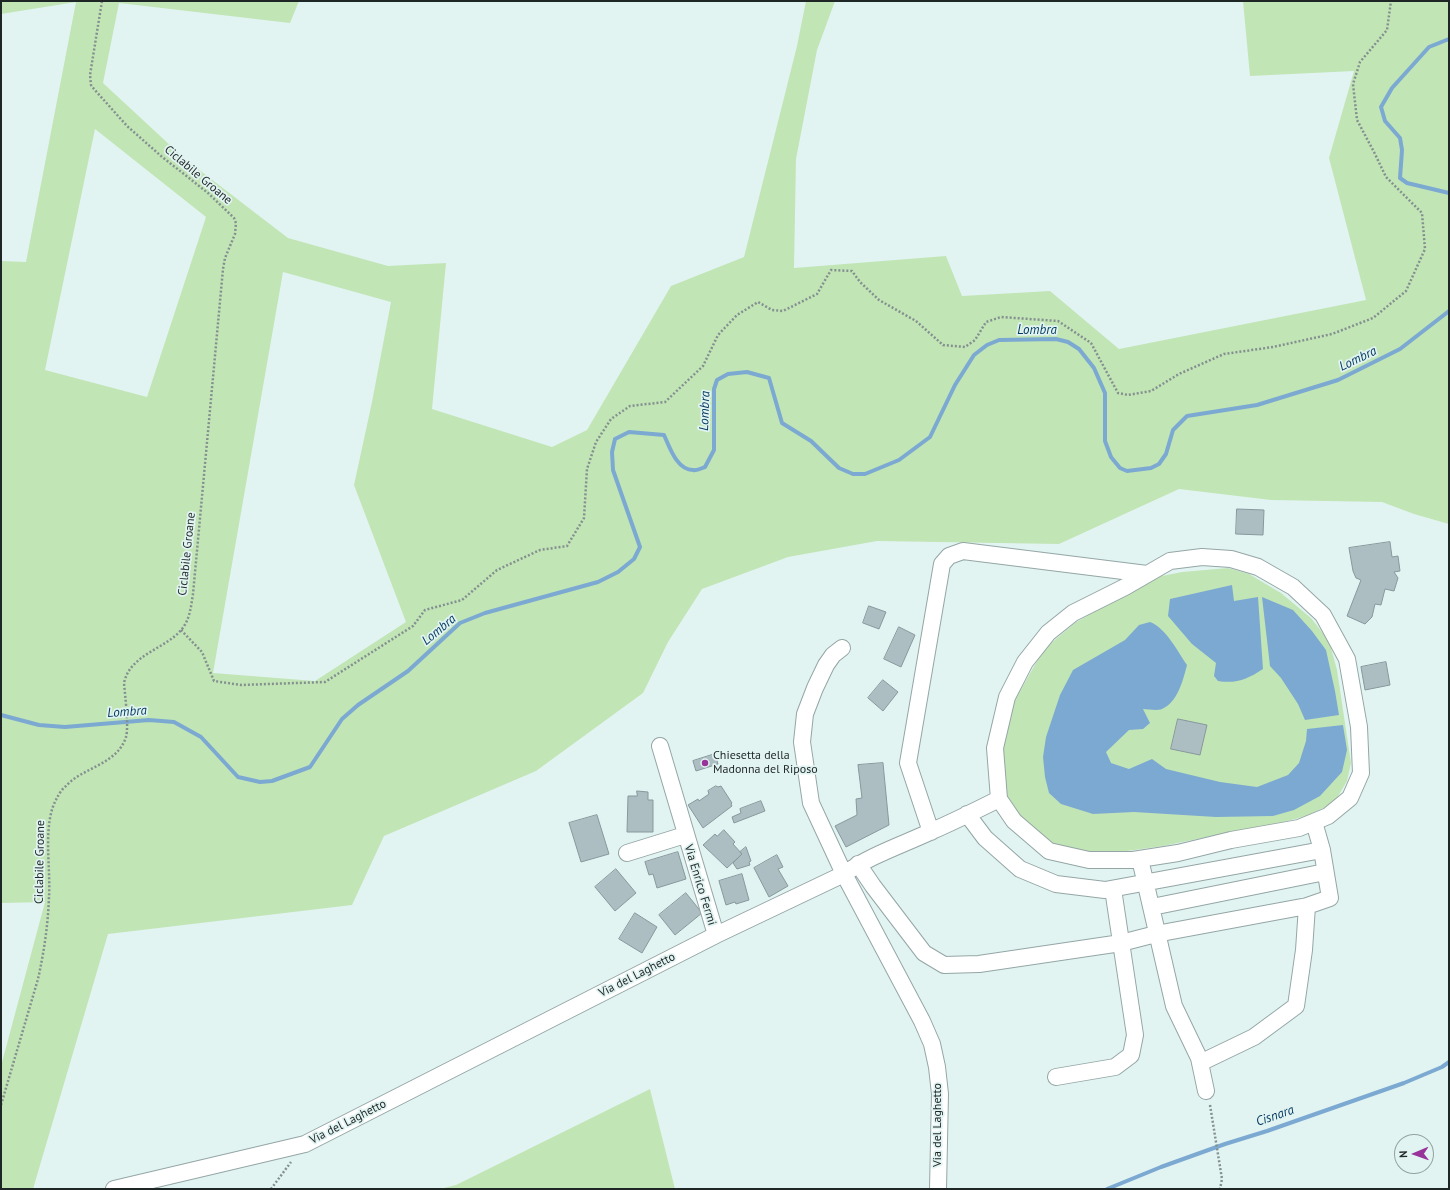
<!DOCTYPE html>
<style>
body{margin:0}
#map{position:relative;width:1450px;height:1190px;overflow:hidden;background:#e1f4f2;font-family:"PT Sans",sans-serif}
canvas{display:block}
.frame{position:absolute;inset:0;border:2px solid #1f2626;pointer-events:none}
.north{position:absolute;left:1394px;top:1134px;width:40px;height:40px;box-sizing:border-box;background:#e1f4f2;border:1px solid #93a2a0;border-radius:50%;rotate:268deg;font-size:11px;font-weight:700;line-height:16px;text-align:center;color:#1f2626}
.north::after{content:'';display:block;margin:auto;width:14px;height:18px;background:#983499;clip-path:polygon(50% 0,100% 100%,50% 72%,0 100%)}
</style>
<div id="map">
<canvas width="1450" height="1190"></canvas>
<div class="frame"></div>
<div class="north">N</div>
</div>
<script>
const c = document.querySelector('canvas').getContext('2d');
c.lineJoin = 'round';
function paint(path, color) { c.fillStyle = color; c.fill(path, 'evenodd'); }
function stroke(path, color, width, dash) { c.strokeStyle = color; c.lineWidth = width; c.lineCap = dash ? 'butt' : 'round'; c.setLineDash(dash || []); c.stroke(path); }
function drawText(font, color, halo, rows, align = 'center') {
  c.font = font + ' "PT Sans",sans-serif'; c.lineWidth = 3.5; c.setLineDash([]); c.textBaseline = 'middle'; c.strokeStyle = halo; c.fillStyle = color; for (const [text, x, y, turn = 0] of rows) {
    c.save(); c.translate(x, y); c.rotate((+turn || 0) * Math.PI / 180); c.textAlign = isNaN(turn) ? turn : align; if (halo) c.strokeText(text, 0, 0); c.fillText(text, 0, 0); c.restore();
  }
}
paint(new Path2D(`
 M1,1H299L290,23L119,3L103,83L185,159L288,238L388,266L446,263L432,409L552,447L587,430L671,286L744,257L797,46L806,1H835L817,50L796,159L794,268L946,256L962,296L1050,291L1119,349L1366,300L1329,158L1354,71L1250,76L1243,1H1449V524L1414,514L1382,502L1271,500L1179,489L1059,544L877,541L788,557L702,589L668,642L643,693L536,771L384,836L352,905L108,934L33,1189H1V1066L45,902L1,903V261L26,262L76,2L1,14ZM95,129L206,217L147,397L45,370ZM283,272L391,302L372,402L354,485L406,622L315,681L213,673Z
 M1228,568L1249,574L1281,593L1311,618L1329,641L1337,670L1351,763L1347,781L1334,803L1306,816L1269,826L1256,827L1163,846L1098,855L1059,846L1045,840L1028,828L1008,801L1004,789L1002,747L1013,703L1044,649L1075,623L1138,586L1162,576L1182,572Z
 M650,1089L675,1189H440L456,1185Z`), '#c2e5b6');
paint(new Path2D(`
 M1232,585L1234,601L1258,597L1263,669C1248,679 1236,684 1218,681L1214,676L1216,663L1192,644L1168,616L1170,599Z
 M1262,597L1293,610L1312,631L1326,650L1335,691L1339,715L1305,720L1298,704L1281,678L1270,666Z
 M1150,622C1166,628 1178,652 1187,665C1183,680 1178,702 1162,709C1157,711 1148,709 1143,709L1150,723L1143,729L1129,730L1106,752L1111,763L1129,769L1152,759L1166,769L1220,782L1257,787L1288,775L1299,763L1306,741L1307,729L1343,725L1347,750L1342,772L1320,796L1294,810L1273,816L1216,817L1134,812L1093,814L1061,804L1049,793L1045,777L1043,757L1046,737L1060,695L1073,670L1125,640L1139,625Z`), '#7ca9d1');
stroke(new Path2D(`
 M1449,39L1429,47L1392,88L1381,107L1385,121L1400,138L1402,150L1400,178L1407,183L1449,193
 M1,715L39,725L65,727L149,720L174,722L201,737L238,777L260,782L272,781L310,767L342,719L358,705L408,671L460,623L485,613L598,582L618,572L634,559L640,547L613,470L612,452L615,439L629,432L664,435C670,448 677,470 693,470C697,471 702,468 705,467L714,450V389L717,380L728,374L747,372L769,378L782,423L811,441L839,468L853,474H865L899,460L930,437L955,385L974,355L987,345L999,340L1056,339L1068,342L1079,349L1094,368L1105,393V441L1111,457L1120,468L1127,471L1151,468L1159,464L1166,454L1173,430L1187,416L1257,405L1338,380L1400,349L1449,311
 M1107,1189L1161,1167L1225,1144L1267,1131L1404,1083L1442,1067L1449,1062`), '#7ca9d1', 4);
const building = new Path2D(`
 M1237,509L1264,510L1263,535L1236,534Z
 M1390,542L1392,557L1398,556L1400,571L1394,572L1398,578L1394,591L1385,589L1381,605L1375,604L1372,617L1365,624L1347,616L1361,580L1356,578L1353,571L1349,548Z
 M869,606L886,612L879,629L863,623Z
 M899,627L915,635L901,667L884,659Z
 M1386,662L1390,685L1365,690L1361,667Z
 M883,680L898,692L883,711L868,698Z
 M1178,719L1207,725L1200,755L1171,749Z
 M715,754L718,764L696,771L693,761Z
 M883,763L889,825L846,847L835,826L857,815L856,799L862,798L858,765Z
 M716,786L718,787L721,786L732,803L731,804L732,806L703,828L688,805L698,799L699,801L709,794L708,791Z
 M637,791L648,792V800H653V832H627L628,796H637Z
 M761,801L765,811L734,823L732,817L741,813L740,809Z
 M597,815L609,854L581,862L569,823Z
 M724,830L735,842L733,844L742,854L727,868L703,845L715,834L717,836Z
 M746,847L751,861L749,862L750,865L737,869L733,863L742,854L740,852Z
 M678,852L686,879L657,888L653,874L649,875L645,862Z
 M777,855L783,867L778,869L788,886L769,897L754,868Z
 M616,869L636,893L615,911L595,887Z
 M742,874L749,900L736,904L735,902L726,905L719,881Z
 M686,893L702,913L675,935L659,915Z
 M635,913L657,927L642,953L619,939Z`);
paint(building, '#adbec3');
stroke(building, '#88989d', 1);
const minor = new Path2D(`
 M1202,557L1231,559L1258,567L1293,587L1323,615L1347,659L1359,727L1361,773L1350,798L1328,816L1299,828L1231,840L1178,853L1133,860H1089L1049,851L1014,821L999,799L995,748L1007,697L1025,662L1048,633L1073,613L1125,587L1170,561Z
 M842,648L833,655L826,665L815,688L805,714L802,742L811,803L844,874L922,1021L932,1044L937,1067L940,1094L938,1189
 M660,746L716,935
 M967,814L985,838L1020,869L1056,884L1105,890L1322,850L1314,822
 M931,832L908,763L942,564L949,556L963,551L1147,574
 M627,853L685,835
 M1140,859L1174,1006L1199,1058L1206,1091
 M858,864L873,886L924,953L944,965L979,964L1121,943L1156,934L1307,906L1330,898L1322,850
 M1152,907L1325,872
 M1200,1063L1254,1037L1296,1006L1304,950L1307,906
 M1056,1077L1115,1067L1131,1055L1135,1035L1113,889
 M114,1189L305,1144L716,935L844,874C871,855 902,845 932,831C955,821 977,810 999,799`);
stroke(minor, '#94a6a5', 18);
stroke(new Path2D(`
 M181,630L202,652L214,681L241,685L325,682L413,626L425,610L462,600L497,570L540,550L567,546L584,518L587,469L596,442L611,419L630,406L665,402L703,366L718,335L737,315L758,302L772,310L783,311L817,294L831,270L852,271L860,282L879,300L916,321L943,345L965,347L975,340L986,322L1001,317L1058,321L1091,343L1118,393L1128,395L1151,391L1179,374L1224,354L1273,347L1332,334L1373,318L1406,291L1425,249L1422,213L1386,177L1374,152L1357,120L1353,84L1360,62L1387,30L1391,1
 M1,1105L38,979C44,952 48,925 49,897C51,868 42,823 57,798C59,794 62,789 66,786C83,767 117,765 126,737C129,727 125,695 124,683C130,654 166,649 182,629C190,619 191,606 193,594L223,269L225,258L235,234L236,223L234,218L208,193L161,156L127,126L94,89L91,85L90,75L102,1
 M1210,1105L1222,1179L1220,1189
 M271,1189L291,1162`), '#83908f', 2.5, [2, 2]);
stroke(minor, '#fff', 16);
for (const [x, y, r, color] of [
 [705,763,4,"#983499"]
]) { const dot = new Path2D(); dot.arc(x, y, r, 0, 2 * Math.PI); c.fillStyle = color; c.fill(dot); stroke(dot, '#e1f4f2', 1.5); }
drawText('12px', '#1f2626', '#e1f4f2', [
 ["Ciclabile Groane",198,175,40],
 ["Ciclabile Groane",187,554,-84],
 ["Ciclabile Groane",40,862,-89],
 ["Via Enrico Fermi",700,885,73],
 ["Via del Laghetto",637,975,-27],
 ["Via del Laghetto",348,1122,-27],
 ["Via del Laghetto",938,1125,-90]
]);
drawText('12px', '#1f2626', '#e1f4f2', [
 ["Chiesetta della",713,756],
 ["Madonna del Riposo",713,770]
], 'left');
drawText('italic 13px', '#00375d', '#e1f4f2', [
 ["Lombra",1037,330],
 ["Lombra",1358,359,-26],
 ["Lombra",705,411,-88],
 ["Lombra",439,630,-40],
 ["Lombra",127,712,-4],
 ["Cisnara",1275,1116,-19]
]);
</script>
